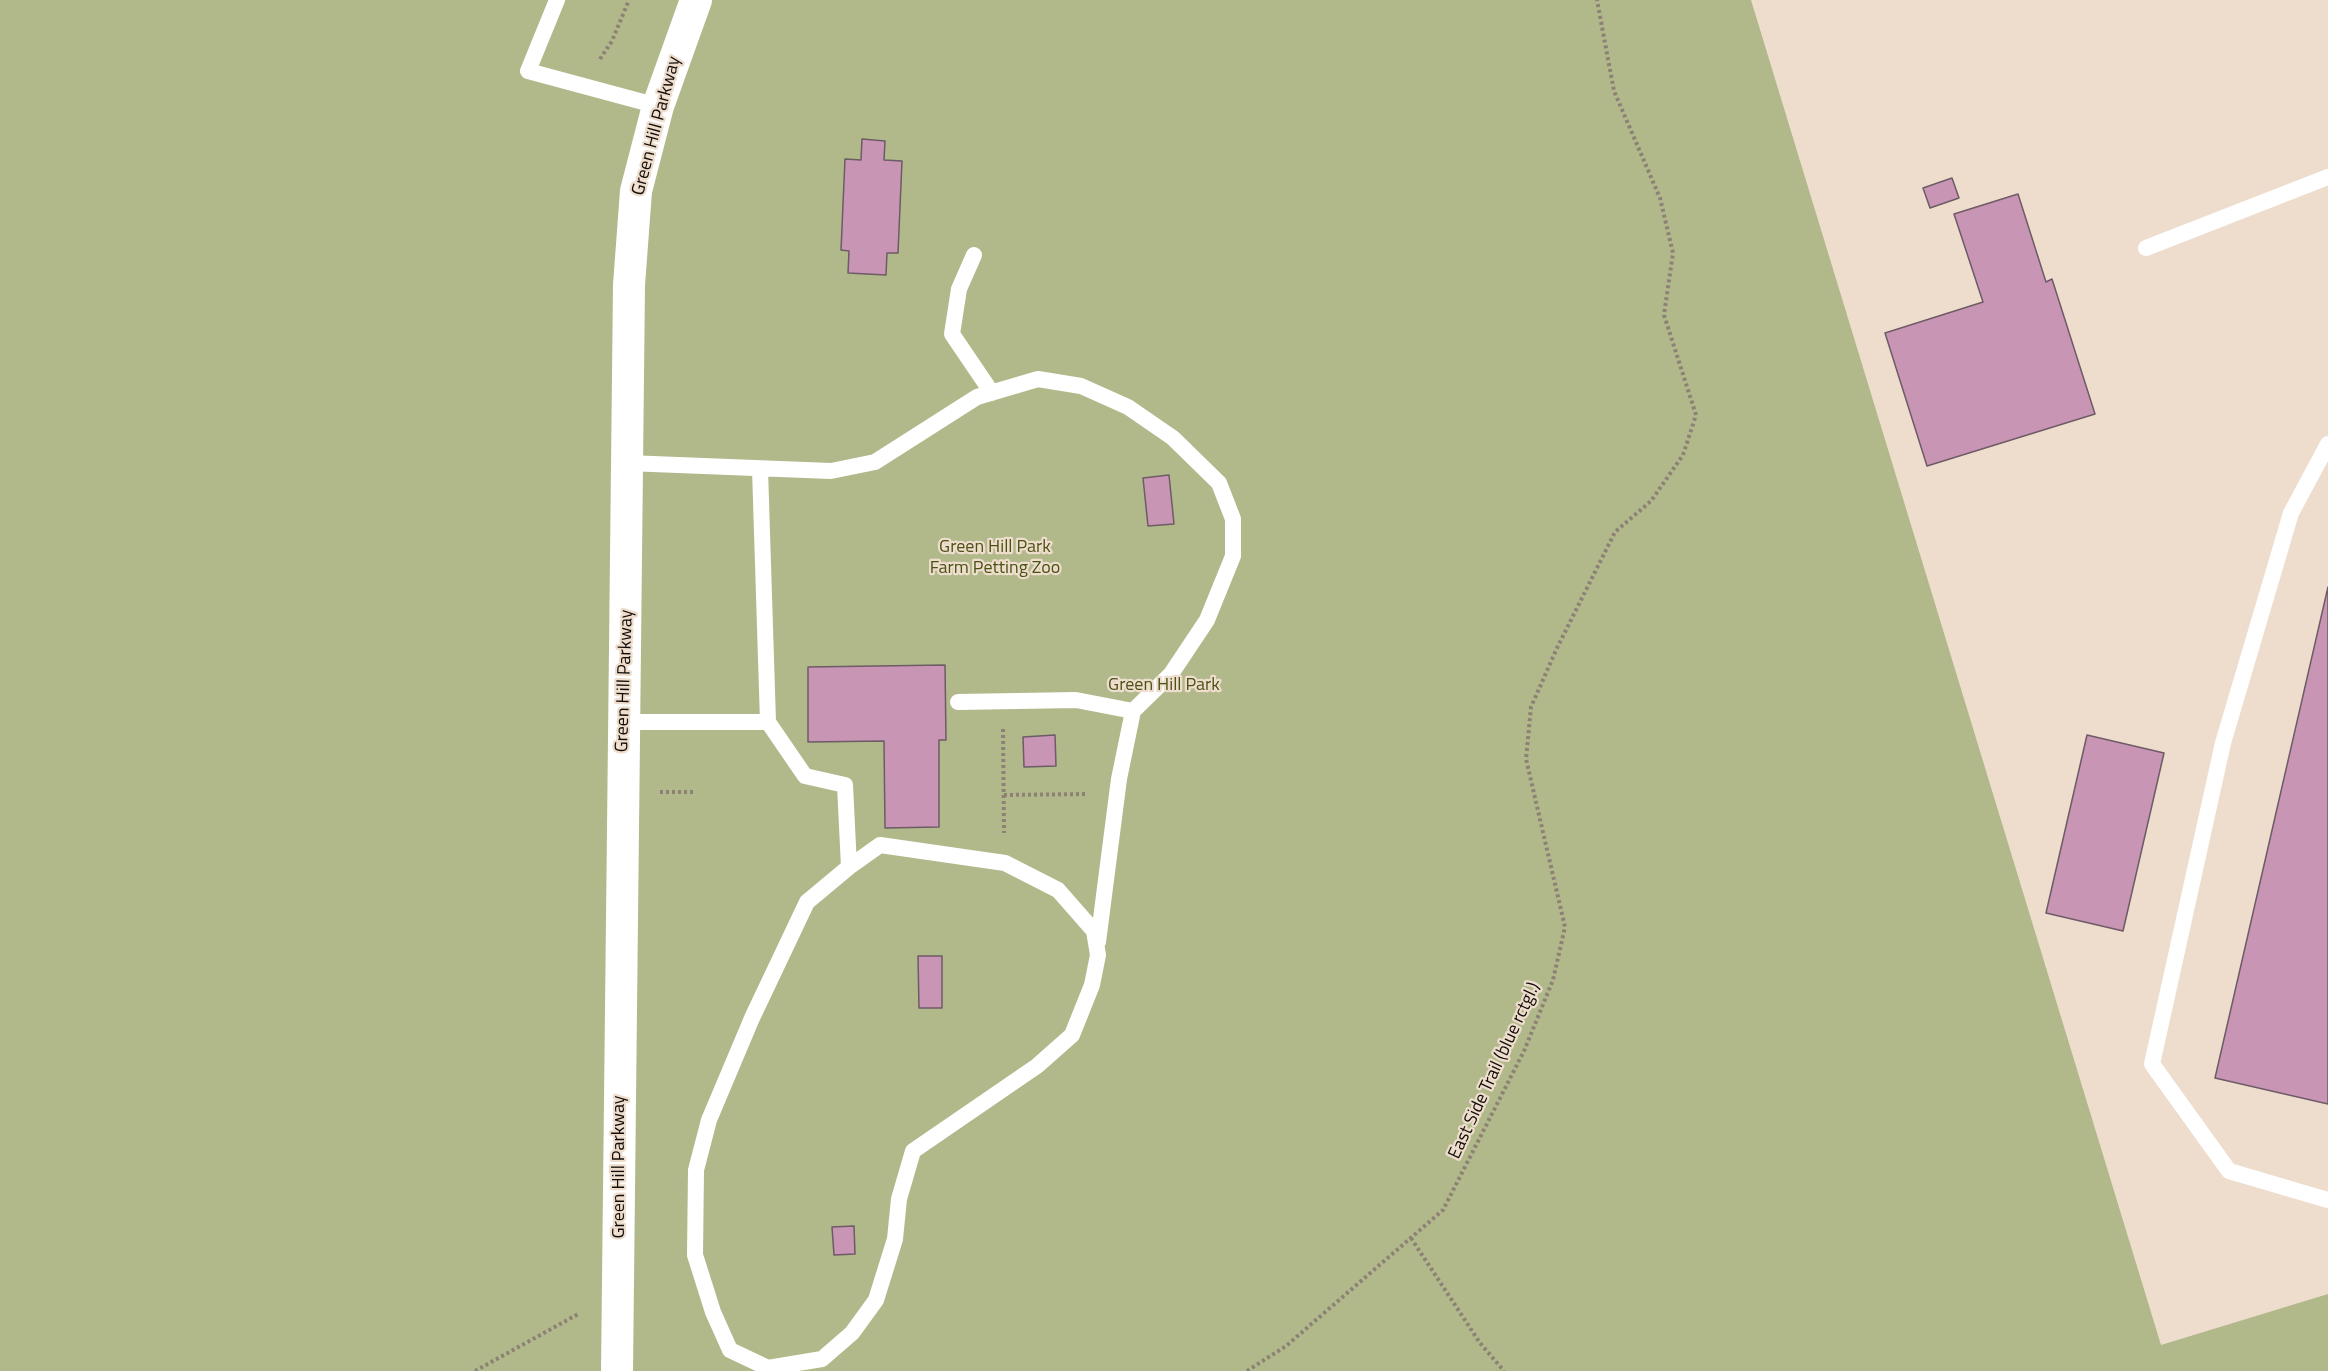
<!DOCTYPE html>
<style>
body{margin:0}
canvas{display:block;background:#eeddcd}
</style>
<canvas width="2328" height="1371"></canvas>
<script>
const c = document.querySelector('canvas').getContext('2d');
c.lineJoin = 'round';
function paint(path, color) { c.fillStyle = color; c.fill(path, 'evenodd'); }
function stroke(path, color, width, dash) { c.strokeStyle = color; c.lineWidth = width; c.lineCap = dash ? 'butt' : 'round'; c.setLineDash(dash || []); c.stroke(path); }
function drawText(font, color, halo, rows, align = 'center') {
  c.font = font + ' "Titillium Web",sans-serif'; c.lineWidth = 4.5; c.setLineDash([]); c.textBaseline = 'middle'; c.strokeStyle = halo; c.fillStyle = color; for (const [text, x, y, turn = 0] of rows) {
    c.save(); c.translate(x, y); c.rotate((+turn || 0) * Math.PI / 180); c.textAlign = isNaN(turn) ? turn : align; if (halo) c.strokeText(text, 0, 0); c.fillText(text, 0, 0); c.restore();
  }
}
paint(new Path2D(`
 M0,0H1751L2161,1345L2328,1294V1371H0Z`), '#b1b98b');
const building = new Path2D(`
 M862,139L885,141L884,160L902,161L898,253H887L886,275L848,273L849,251L841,250L845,159L861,160Z
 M1952,178L1959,198L1930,208L1923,188Z
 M2018,194L2046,282L2052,279L2095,414L1927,466L1885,333L1983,302L1954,214Z
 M1169,475L1174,524L1148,526L1143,478Z
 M2328,587V1104L2215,1078Z
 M945,665L946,740H939V827L885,828L884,741L808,742V667Z
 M1055,735L1056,766L1024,767L1023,737Z
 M2087,735L2164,753L2123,931L2046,913Z
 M918,956H942V1008H919Z
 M854,1226L855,1254L834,1255L832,1227Z`);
paint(building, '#c995b5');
stroke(building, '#6d5b65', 1.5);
stroke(new Path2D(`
 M600,59L612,41L629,0
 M1003,729L1004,833
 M660,792H695
 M1004,795L1087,794
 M1411,1238L1480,1343L1504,1371
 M475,1371L580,1313
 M1247,1371L1286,1346L1443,1210L1524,1051L1553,980L1565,927L1526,759L1531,707L1557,648L1615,532L1651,501L1683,455L1696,415L1664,315L1673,253L1660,198L1614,91L1597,0`), '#8d8176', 4, [3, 3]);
stroke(new Path2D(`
 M557,0L528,71L658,106
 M2146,248L2328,177
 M974,255L959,289L952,334L992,393
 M2328,444L2291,513L2223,743L2152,1064L2229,1171L2328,1200
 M627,463L831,471L875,462L977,397L1038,379L1081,386L1128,407L1173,438L1219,483L1233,519V556L1207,620L1171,674L1133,711L1076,700L958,702
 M624,722H768L760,469
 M768,722L805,776L845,785L849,867L880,845L1005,863L1058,890L1094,931L1098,955L1092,985L1072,1035L1037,1066L913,1151L899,1199L895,1239L876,1300L852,1333L822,1359L768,1368L730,1350L713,1312L695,1255L696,1170L709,1120L752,1018L807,902L849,867
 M1098,942L1119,779L1133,711`), '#fff', 16);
stroke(new Path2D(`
 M617,1371L629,285L636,191L658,106L696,0`), '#fff', 32);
drawText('18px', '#100b06', '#eeddcd', [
 ["Green Hill Parkway",657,126,-75],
 ["Green Hill Parkway",625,681,-88],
 ["East Side Trail (blue rctgl.)",1495,1071,-65],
 ["Green Hill Parkway",620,1167,-90]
]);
drawText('18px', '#4a5213', '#eeddcd', [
 ["Green Hill Park",995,548],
 ["Farm Petting Zoo",995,569],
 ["Green Hill Park",1164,686]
]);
</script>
